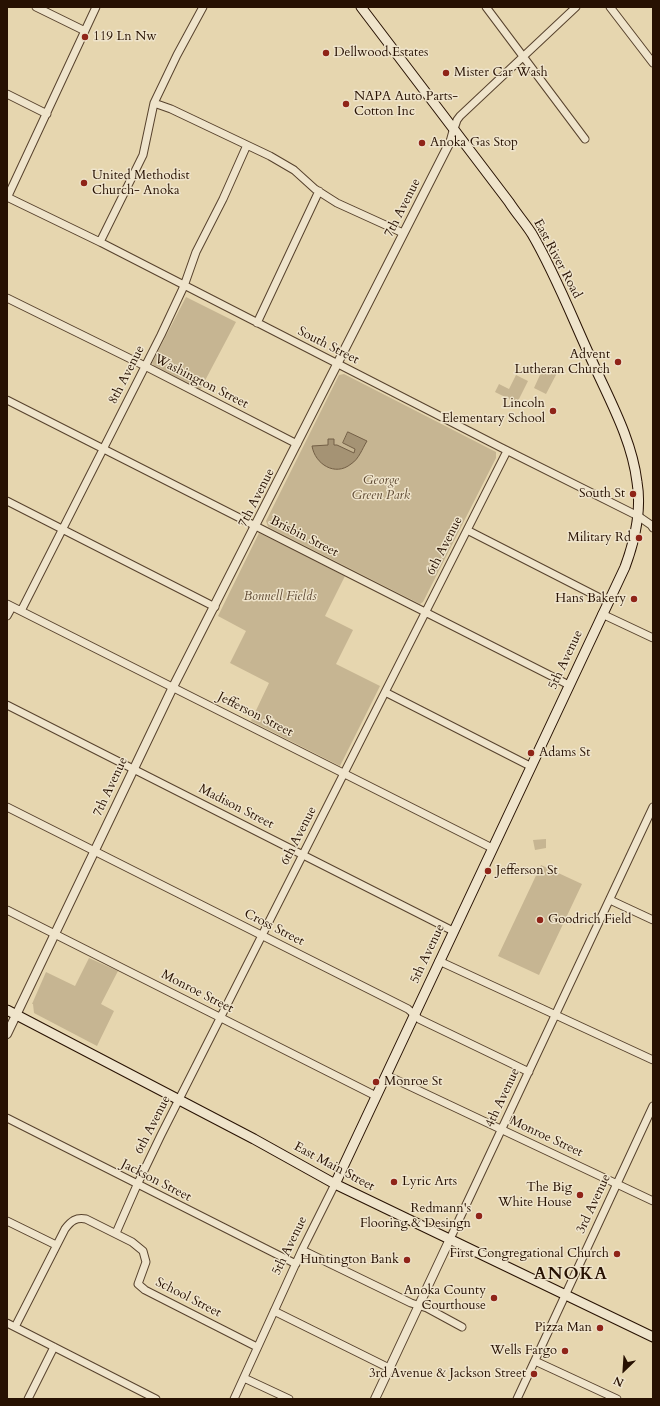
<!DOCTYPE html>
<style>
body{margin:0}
#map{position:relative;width:660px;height:1406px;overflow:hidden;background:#e6d6af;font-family:Cardo,serif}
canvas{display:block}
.frame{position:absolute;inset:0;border:8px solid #271102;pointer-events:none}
.north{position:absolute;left:604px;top:1350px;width:40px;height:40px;-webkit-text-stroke:3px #efe4cb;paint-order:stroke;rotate:205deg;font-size:11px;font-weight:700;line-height:16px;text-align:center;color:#271102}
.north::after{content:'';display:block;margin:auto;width:14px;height:18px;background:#271102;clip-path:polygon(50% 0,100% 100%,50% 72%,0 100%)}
</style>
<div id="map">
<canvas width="660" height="1406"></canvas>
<div class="frame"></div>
<div class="north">N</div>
</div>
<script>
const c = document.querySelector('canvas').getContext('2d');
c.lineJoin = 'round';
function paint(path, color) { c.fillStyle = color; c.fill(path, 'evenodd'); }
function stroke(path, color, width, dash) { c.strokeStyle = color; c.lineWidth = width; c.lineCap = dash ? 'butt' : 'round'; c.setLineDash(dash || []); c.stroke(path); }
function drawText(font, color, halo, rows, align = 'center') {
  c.font = font + ' Cardo,serif'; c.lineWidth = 3; c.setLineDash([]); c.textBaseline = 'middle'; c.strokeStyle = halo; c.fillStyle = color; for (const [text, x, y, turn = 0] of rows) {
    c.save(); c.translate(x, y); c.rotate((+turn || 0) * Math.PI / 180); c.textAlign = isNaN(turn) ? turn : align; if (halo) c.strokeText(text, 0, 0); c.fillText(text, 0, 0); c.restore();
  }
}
paint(new Path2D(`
 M186,297L236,322L200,390L155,367L152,363Z
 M544,366L556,371L557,373L546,394L534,388Z
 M344,374L496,452V458L423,602L420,604L268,527L266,521L339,375Z
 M516,375L528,381L517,403L495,392L499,384L509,389Z
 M259,533L345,576L325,616L353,630L336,664L380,686L340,766L251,721L269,683L230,663L246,631L218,616Z
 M546,839V848L535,850L533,840Z
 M541,865L582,884L539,975L498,956Z
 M89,958L118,971L101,1004L114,1011L97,1046L34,1013L33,1004H32L46,972L75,986Z`), '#c6b592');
const water = new Path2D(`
 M348,432L367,441C362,449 359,459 351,464C335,477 315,464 312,446L328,445V439H334V445H337L354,453L355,449L343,443Z`);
paint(water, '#a59374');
stroke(water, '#735f46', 1);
const minor = new Path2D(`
 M36,7L85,31
 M486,7L585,139
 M610,7L653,63
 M7,94L47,114
 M154,103L171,109L270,156L294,170L315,189L337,203L403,233
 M454,129L457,120L460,116L576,7
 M7,197L100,242L500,447L638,516L651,525L653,528
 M7,198L96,7
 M100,242L143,155L154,103L177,55L203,7
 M7,298L145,366L297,444
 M257,323L319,191
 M7,400L569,685
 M7,501L215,607
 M467,530L608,602
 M7,604L492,848
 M21,611L161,335L184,286L196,252L223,199L247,145
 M602,614L653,638
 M7,616L12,607
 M385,692L530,766
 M7,705L453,931
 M7,807L408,1009L419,1019L529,1072
 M610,900L653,920
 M7,910L376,1096
 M439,961L653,1060
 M386,1075L653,1201
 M7,1118L296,1264
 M7,1221L56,1245
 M116,1233L137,1185L161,1135L507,451
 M450,1239L653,807
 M302,1250L411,1303L427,1308L462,1327
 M274,1311L389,1368
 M7,1323L156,1399
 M15,1327L65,1229C71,1221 76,1217 86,1219L132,1242L143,1251L146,1262L138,1284L145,1290L257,1347
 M535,1361L617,1399
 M244,1378L289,1399
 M28,1399L54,1347
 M234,1399L302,1250L335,1184
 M517,1399L653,1106`);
const tertiary = new Path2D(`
 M7,1034L173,687L451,140L454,129
 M375,1399L450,1239`);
const secondary = new Path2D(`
 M7,1010L254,1139L335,1184L653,1337
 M335,1184L625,567C635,540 642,511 637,482C632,440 610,401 593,363C573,320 556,275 532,234C525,223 516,213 509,202L361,7`);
stroke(minor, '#57422d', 9);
stroke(tertiary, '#57422d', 10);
stroke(secondary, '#271102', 11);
stroke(minor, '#efe4cb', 7);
stroke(tertiary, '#efe4cb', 8);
stroke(secondary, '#efe4cb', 9);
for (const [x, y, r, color] of [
 [85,37,4,"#8f2418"],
 [326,53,4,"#8f2418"],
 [446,73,4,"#8f2418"],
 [346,104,4,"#8f2418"],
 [422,143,4,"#8f2418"],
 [84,183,4,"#8f2418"],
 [618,362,4,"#8f2418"],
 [553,411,4,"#8f2418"],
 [633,494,4,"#8f2418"],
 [639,538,4,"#8f2418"],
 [634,599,4,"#8f2418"],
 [531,753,4,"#8f2418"],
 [488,871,4,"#8f2418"],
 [540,920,4,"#8f2418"],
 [376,1082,4,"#8f2418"],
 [394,1182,4,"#8f2418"],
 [580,1195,4,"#8f2418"],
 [479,1216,4,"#8f2418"],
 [617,1254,4,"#8f2418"],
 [407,1260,4,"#8f2418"],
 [494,1298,4,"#8f2418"],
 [600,1328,4,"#8f2418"],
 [565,1351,4,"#8f2418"],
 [534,1374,4,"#8f2418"]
]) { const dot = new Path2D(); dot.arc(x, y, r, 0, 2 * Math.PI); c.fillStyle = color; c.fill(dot); stroke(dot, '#efe4cb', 1.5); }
drawText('13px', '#271102', '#efe4cb', [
 ["119 Ln Nw",93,37,"left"],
 ["Dellwood Estates",334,53,"left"],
 ["Mister Car Wash",454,73,"left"],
 ["NAPA Auto Parts-",354,97,"left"],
 ["Cotton Inc",354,112,"left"],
 ["Anoka Gas Stop",430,143,"left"],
 ["United Methodist",92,176,"left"],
 ["Church- Anoka",92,191,"left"],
 ["Advent",610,355],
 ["Lutheran Church",610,370],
 ["Lincoln",545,404],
 ["Elementary School",545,419],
 ["South St",625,494],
 ["Military Rd",631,538],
 ["Hans Bakery",626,599],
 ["Adams St",539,753,"left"],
 ["Jefferson St",496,871,"left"],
 ["Goodrich Field",548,920,"left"],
 ["Monroe St",384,1082,"left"],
 ["Lyric Arts",402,1182,"left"],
 ["The Big",572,1188],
 ["White House",572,1203],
 ["Redmann's",471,1209],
 ["Flooring & Desingn",471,1224],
 ["First Congregational Church",609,1254],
 ["Huntington Bank",399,1260],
 ["Anoka County",486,1291],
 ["Courthouse",486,1306],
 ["Pizza Man",592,1328],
 ["Wells Fargo",557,1351],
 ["3rd Avenue & Jackson Street",526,1374]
], 'right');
drawText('13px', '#271102', '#efe4cb', [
 ["7th Avenue",403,208,-63],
 ["East River Road",557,259,62],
 ["South Street",328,346,27],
 ["8th Avenue",127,375,-63],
 ["Washington Street",201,382,27],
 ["7th Avenue",257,498,-63],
 ["Brisbin Street",304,537,27],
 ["6th Avenue",445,546,-63],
 ["5th Avenue",566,660,-65],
 ["Jefferson Street",255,715,27],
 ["7th Avenue",111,787,-65],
 ["Madison Street",236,807,27],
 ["6th Avenue",299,836,-63],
 ["Cross Street",274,928,27],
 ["5th Avenue",428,954,-65],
 ["Monroe Street",197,992,27],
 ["4th Avenue",503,1098,-65],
 ["6th Avenue",153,1125,-63],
 ["Monroe Street",546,1137,25],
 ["East Main Street",334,1167,28],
 ["Jackson Street",156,1181,27],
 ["3rd Avenue",594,1204,-65],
 ["5th Avenue",290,1246,-64],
 ["School Street",188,1298,27]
]);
drawText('italic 13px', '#5f4a34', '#efe4cb', [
 ["George",381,481],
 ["Green Park",381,496],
 ["Bonnell Fields",280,597]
]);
c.letterSpacing = '1px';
drawText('bold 17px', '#271102', '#efe4cb', [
 ["ANOKA",571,1275]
]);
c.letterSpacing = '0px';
</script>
